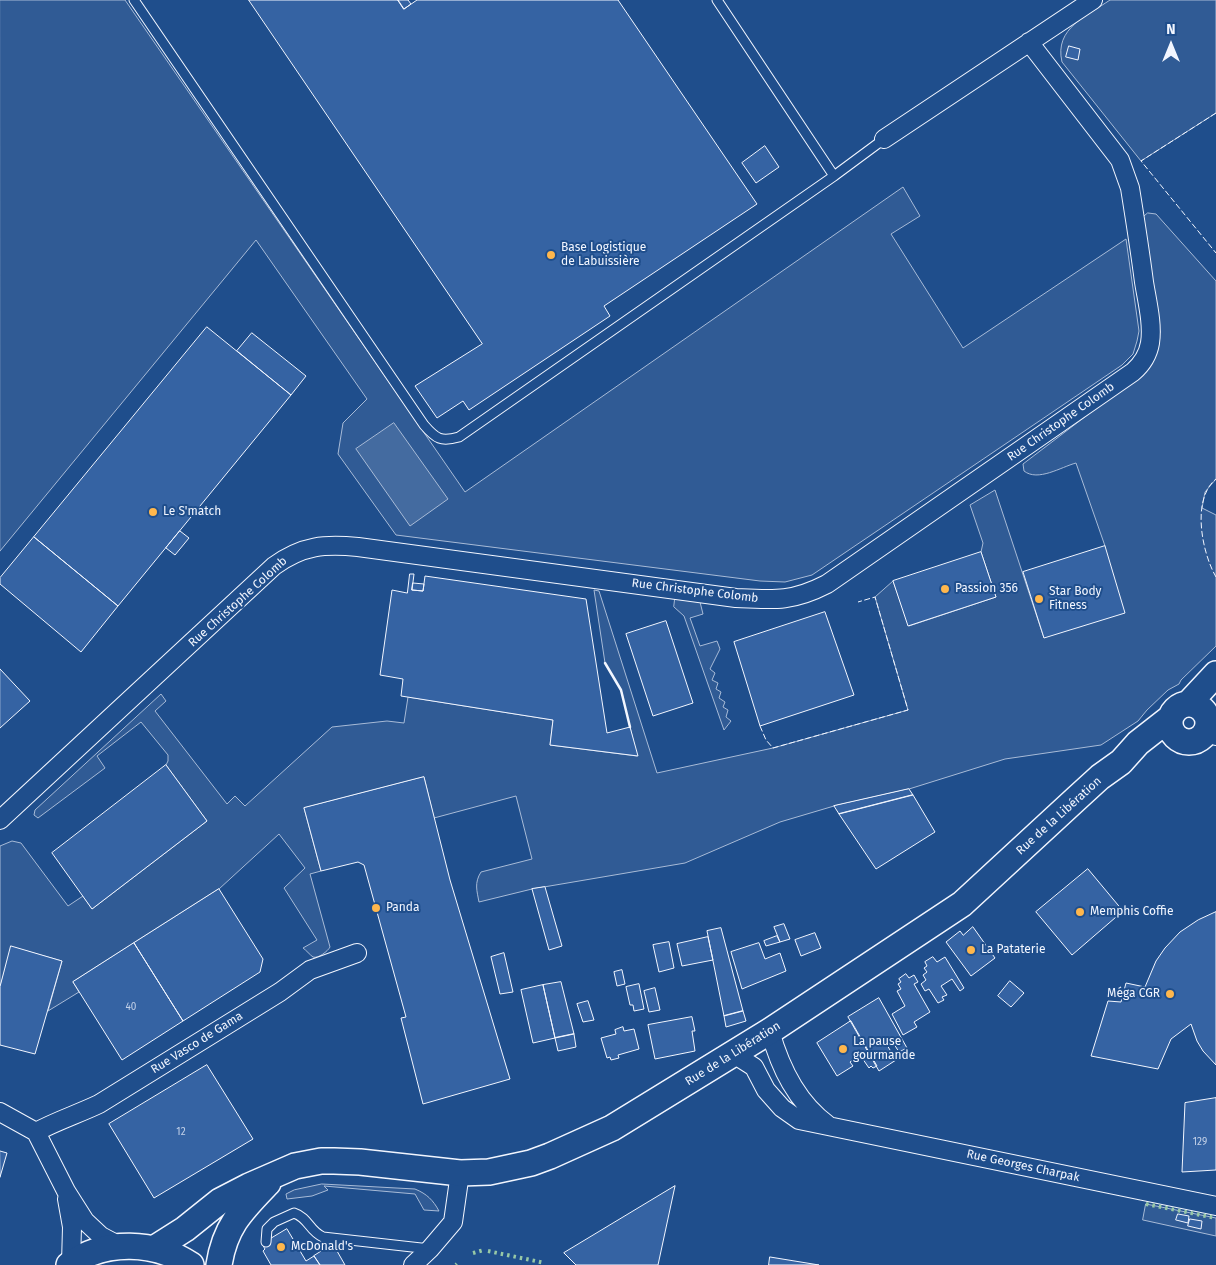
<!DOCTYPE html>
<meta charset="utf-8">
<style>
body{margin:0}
#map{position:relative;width:1216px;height:1265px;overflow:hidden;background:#1f4e8c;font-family:"Fira Sans",sans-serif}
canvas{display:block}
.north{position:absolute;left:1146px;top:20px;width:50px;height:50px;-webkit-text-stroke:4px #1f4e8c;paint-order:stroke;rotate:0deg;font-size:14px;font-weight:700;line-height:20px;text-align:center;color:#f2f6ff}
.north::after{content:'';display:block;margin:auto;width:18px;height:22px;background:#f2f6ff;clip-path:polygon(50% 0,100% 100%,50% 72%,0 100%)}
</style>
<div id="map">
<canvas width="1216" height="1265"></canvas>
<div class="north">N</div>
</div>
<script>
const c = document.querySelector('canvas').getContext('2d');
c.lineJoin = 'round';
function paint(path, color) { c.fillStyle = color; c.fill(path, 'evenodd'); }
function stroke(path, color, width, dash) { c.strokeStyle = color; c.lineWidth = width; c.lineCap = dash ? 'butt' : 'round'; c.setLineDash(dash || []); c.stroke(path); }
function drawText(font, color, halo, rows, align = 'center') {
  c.font = font + ' "Fira Sans",sans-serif'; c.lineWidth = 4; c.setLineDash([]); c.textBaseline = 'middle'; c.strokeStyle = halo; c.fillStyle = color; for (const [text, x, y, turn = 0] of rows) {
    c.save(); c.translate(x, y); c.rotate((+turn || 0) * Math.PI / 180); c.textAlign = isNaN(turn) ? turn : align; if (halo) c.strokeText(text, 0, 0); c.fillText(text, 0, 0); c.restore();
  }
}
const green = new Path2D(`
 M0,0H125L465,492L903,187L920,216L891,234L963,348L1126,239L1139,331L1137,341L1133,354L1122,365L812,575L785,582L760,581L396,535L338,454L343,423L367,399L256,240L0,551Z
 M1110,0H1216V113L1141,161L1062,62C1054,28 1087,16 1110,0Z
 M1148,213L1156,214L1216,281V479L1205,492L1202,508L1216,515V646L1181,680L1179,684L1168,690L1147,710L1138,721L1101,745L1005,759L909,789L834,806L780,822L685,863L532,889L479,902C477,891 474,883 481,872L532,859L516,796L434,818L424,777L304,808L321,871L310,874L330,947C328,951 318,959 313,957C310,955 306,950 303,948L317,940L284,888L305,868L279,834L219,889L73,982L79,992L48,1011L62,961L12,947L0,987V846L12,841L21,843L68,906L83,896L92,909L207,821L166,765L168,761V755L141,722L97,756L105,768L38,818L34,815L35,810L161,694L166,701L155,711L227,804L235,796L245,806L332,727L387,721L404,723L408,697L553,720L550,745L637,756L621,690L605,663L594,590L599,591L657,773L773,748L908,710L875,597L893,581L909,626L996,597L981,552L983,543L970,505L995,490L1044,638L1105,546L1076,463C1061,467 1038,482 1024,471L1023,464L1149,368L1160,332L1142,218Z
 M675,599L700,602L703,614L690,618L700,646L717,641L720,649L710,669L715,673L712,680L718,683L716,689L721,692L719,698L725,702L723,707L728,710L726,717L731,721L724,730L684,616L674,607Z
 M322,1184L415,1189C427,1194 433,1200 439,1211L424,1210L415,1194L324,1186L328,1190L312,1196L287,1199L286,1194L294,1190Z
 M1146,1204L1216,1218V1236L1143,1220Z`);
paint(green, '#305b95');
stroke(green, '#a8bbd7', 1);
const water = new Path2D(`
 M394,423L448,499L410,526L356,449Z`);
paint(water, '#446ba0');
stroke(water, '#a8bbd7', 1);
const building = new Path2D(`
 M249,0H398L404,9L417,0H618L757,204L604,306L610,316L469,410L463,401L437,418L415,386L482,344Z
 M398,0H408L411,4L404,9Z
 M1069,46L1080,49L1078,60L1066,57Z
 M765,146L779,167L756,183L742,163Z
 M207,327L291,395L118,606L34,537Z
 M252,333L306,376L291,395L237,351Z
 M180,531L189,538L175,555L166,548Z
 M34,537L118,606L81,652L0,584V578Z
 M1105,546L1125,613L1044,638L1023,572Z
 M981,552L996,597L908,626L893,581Z
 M410,574H414L412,590L423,591L425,576L586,599L607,733L630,727L638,756L550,745L553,720L401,696L403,679L380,675L392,590L407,593Z
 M413,583L424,584L423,591L412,590Z
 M825,612L854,695L760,726L734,642Z
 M666,621L693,703L653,716L626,634Z
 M0,669L30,701L0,728Z
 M166,765L207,821L92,909L52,853Z
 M424,777L450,880L510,1079L423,1104L401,1018L406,1017L364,865L358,862L321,871L304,808Z
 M909,789L913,795L839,814L834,806Z
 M913,795L935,832L876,869L839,814Z
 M1088,869L1123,911L1072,955L1036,912Z
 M545,887L562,946L549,950L532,889Z
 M219,889L263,959L260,972L183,1021L134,943Z
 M1216,912V1065L1203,1051L1197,1041L1191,1024L1171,1039L1158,1069L1091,1056L1108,1001L1121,1002L1126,983L1145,987L1156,961L1165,948L1180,932L1198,920Z
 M784,924L790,939L780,942L774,927Z
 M973,927L995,958L971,976L946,942L960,931L963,935Z
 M721,928L743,1011L724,1016L707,931Z
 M815,933L821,948L801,956L795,940Z
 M777,936L780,942L766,946L764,941Z
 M708,937L713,960L682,966L677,944Z
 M669,942L674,968L659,972L653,945Z
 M134,943L183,1021L122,1060L73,982Z
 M759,943L765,959L780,953L786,971L742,989L731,952Z
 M11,946L62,961L35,1054L0,1045V987Z
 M504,953L513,992L500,994L491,957Z
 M933,957L937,962L945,957L964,988L960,991L952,979L941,986L947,995L942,997L944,1000L938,1003L929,989L925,991L921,984L926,980L923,975L927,972L924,968L927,966L925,962Z
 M622,970L625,984L617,986L614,972Z
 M906,974L909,978L914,975L918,982L914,984L930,1012L914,1022L917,1027L903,1035L892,1014L905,1006L897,991L901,989L898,984L901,982L899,979Z
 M1010,981L1024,993L1011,1007L998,996Z
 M561,982L574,1034L555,1038L543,985Z
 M639,984L644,1009L634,1011L633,1005H630L626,987Z
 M543,985L555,1038L533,1043L521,990Z
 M655,988L660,1010L649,1012L644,991Z
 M879,998L907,1048L899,1052L892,1041L887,1045L896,1060L879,1071L848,1017Z
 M588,1001L594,1020L583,1022L577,1004Z
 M743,1011L746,1021L726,1027L724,1016Z
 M692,1017L695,1031H692L695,1051L655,1059L648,1025Z
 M851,1021L877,1066L873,1068L871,1066L869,1068L860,1055L850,1062L853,1066L837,1076L817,1043Z
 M623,1027L624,1031L634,1029L639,1049L618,1055L619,1058L611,1060L610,1057L607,1058L601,1038L616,1034L615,1030Z
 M574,1034L576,1047L558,1051L555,1038Z
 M207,1065L253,1139L154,1198L109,1124Z
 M1216,1098V1170L1182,1172L1185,1103Z
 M0,1151L7,1153L0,1177Z
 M675,1186L658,1265H576L564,1253Z
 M1178,1214L1189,1216L1188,1223L1176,1220Z
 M1190,1219L1202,1221L1201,1229L1188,1226Z
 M287,1229L306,1261L314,1256L320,1265H271L263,1251L265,1249L262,1244Z
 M333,1244L345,1265H320L314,1256Z
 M770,1257L819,1265H769Z`);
paint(building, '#3563a3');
stroke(building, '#f2f6ff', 1);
const lane = new Path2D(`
 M134,0L424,425C436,439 441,442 459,437L834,176L884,139
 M717,0L834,176
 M266,1242L267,1229L274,1222L294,1213C309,1218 309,1231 323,1237L430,1249`);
const street = new Path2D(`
 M884,139L1093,0
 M1206,732L1216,736
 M0,820L274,566C303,545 325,544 358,547L736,598C774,600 792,602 827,584L1133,372C1141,365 1148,355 1150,343C1153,324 1147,301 1144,282C1140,251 1135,219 1130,188L1120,160L1029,42
 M770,1031C780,1067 796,1102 828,1125
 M732,1053L754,1067L766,1090L782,1108L799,1120L1216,1206
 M0,1112L36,1132L66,1191L85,1221L101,1236L120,1246
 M36,1132C56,1121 78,1114 99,1104L280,992L310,970L357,953
 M67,1199L72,1227L71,1263
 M413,1265L430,1249L453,1222L460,1173`);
const secondary = new Path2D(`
 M1170 723a19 19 0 1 1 38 0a19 19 0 1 1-38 0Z
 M1188,704L1216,674
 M155,1248L185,1229L220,1201L249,1186L295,1166L321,1161H334L360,1162L460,1173L489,1172L531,1163L550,1156L612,1128L770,1031L962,904L1077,798L1100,777L1121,762L1138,743L1170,718
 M69,1265C105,1239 155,1241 191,1265
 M219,1265C225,1226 242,1210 268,1183`);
stroke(lane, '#f2f6ff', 11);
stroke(street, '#f2f6ff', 20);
stroke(secondary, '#f2f6ff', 28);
stroke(lane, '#1f4e8c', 9);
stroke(street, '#1f4e8c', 18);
stroke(secondary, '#1f4e8c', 25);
stroke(new Path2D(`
 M1146,1204L1216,1218
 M488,1251L545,1263
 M473,1253L484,1250
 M456,1265L457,1264`), '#97c8a6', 4, [2.5, 4]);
stroke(new Path2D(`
 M1216,113L1141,161L1216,253
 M1216,577C1202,553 1191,499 1216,479
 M760,726L766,740L773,748L908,710L875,597L858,602`), '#f2f6ff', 1, [6, 2.5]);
stroke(new Path2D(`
 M605,663L621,690L630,727`), '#f2f6ff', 2.5);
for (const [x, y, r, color] of [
 [551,255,5,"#ffb74d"],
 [153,512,5,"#ffb74d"],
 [945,589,5,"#ffb74d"],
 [1039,599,5,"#ffb74d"],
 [376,908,5,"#ffb74d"],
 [1080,912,5,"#ffb74d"],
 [971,950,5,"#ffb74d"],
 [1170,994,5,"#ffb74d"],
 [843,1049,5,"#ffb74d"],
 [281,1247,5,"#ffb74d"]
]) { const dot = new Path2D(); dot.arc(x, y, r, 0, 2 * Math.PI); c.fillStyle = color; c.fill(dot); stroke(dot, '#1f4e8c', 2); }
drawText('10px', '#c3d1e8', null, [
 ["40",131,1007],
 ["12",181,1132],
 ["129",1200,1142]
]);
drawText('12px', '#f2f6ff', '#1f4e8c', [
 ["Base Logistique",561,248],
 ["de Labuissière",561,262],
 ["Le S'match",163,512],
 ["Passion 356",955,589],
 ["Star Body",1049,592],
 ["Fitness",1049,606],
 ["Panda",386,908],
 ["Memphis Coffie",1090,912],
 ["La Pataterie",981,950],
 ["Méga CGR",1160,994,"right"],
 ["La pause",853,1042],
 ["gourmande",853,1056],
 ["McDonald's",291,1247]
], 'left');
drawText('12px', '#f2f6ff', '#1f4e8c', [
 ["Rue Christophe Colomb",1061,422,-35],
 ["Rue Christophe Colomb",695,591,7],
 ["Rue Christophe Colomb",238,602,-42],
 ["Rue de la Libération",1059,816,-42],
 ["Rue Vasco de Gama",197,1043,-32],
 ["Rue de la Libération",733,1054,-32],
 ["Rue Georges Charpak",1023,1166,12]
]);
</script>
